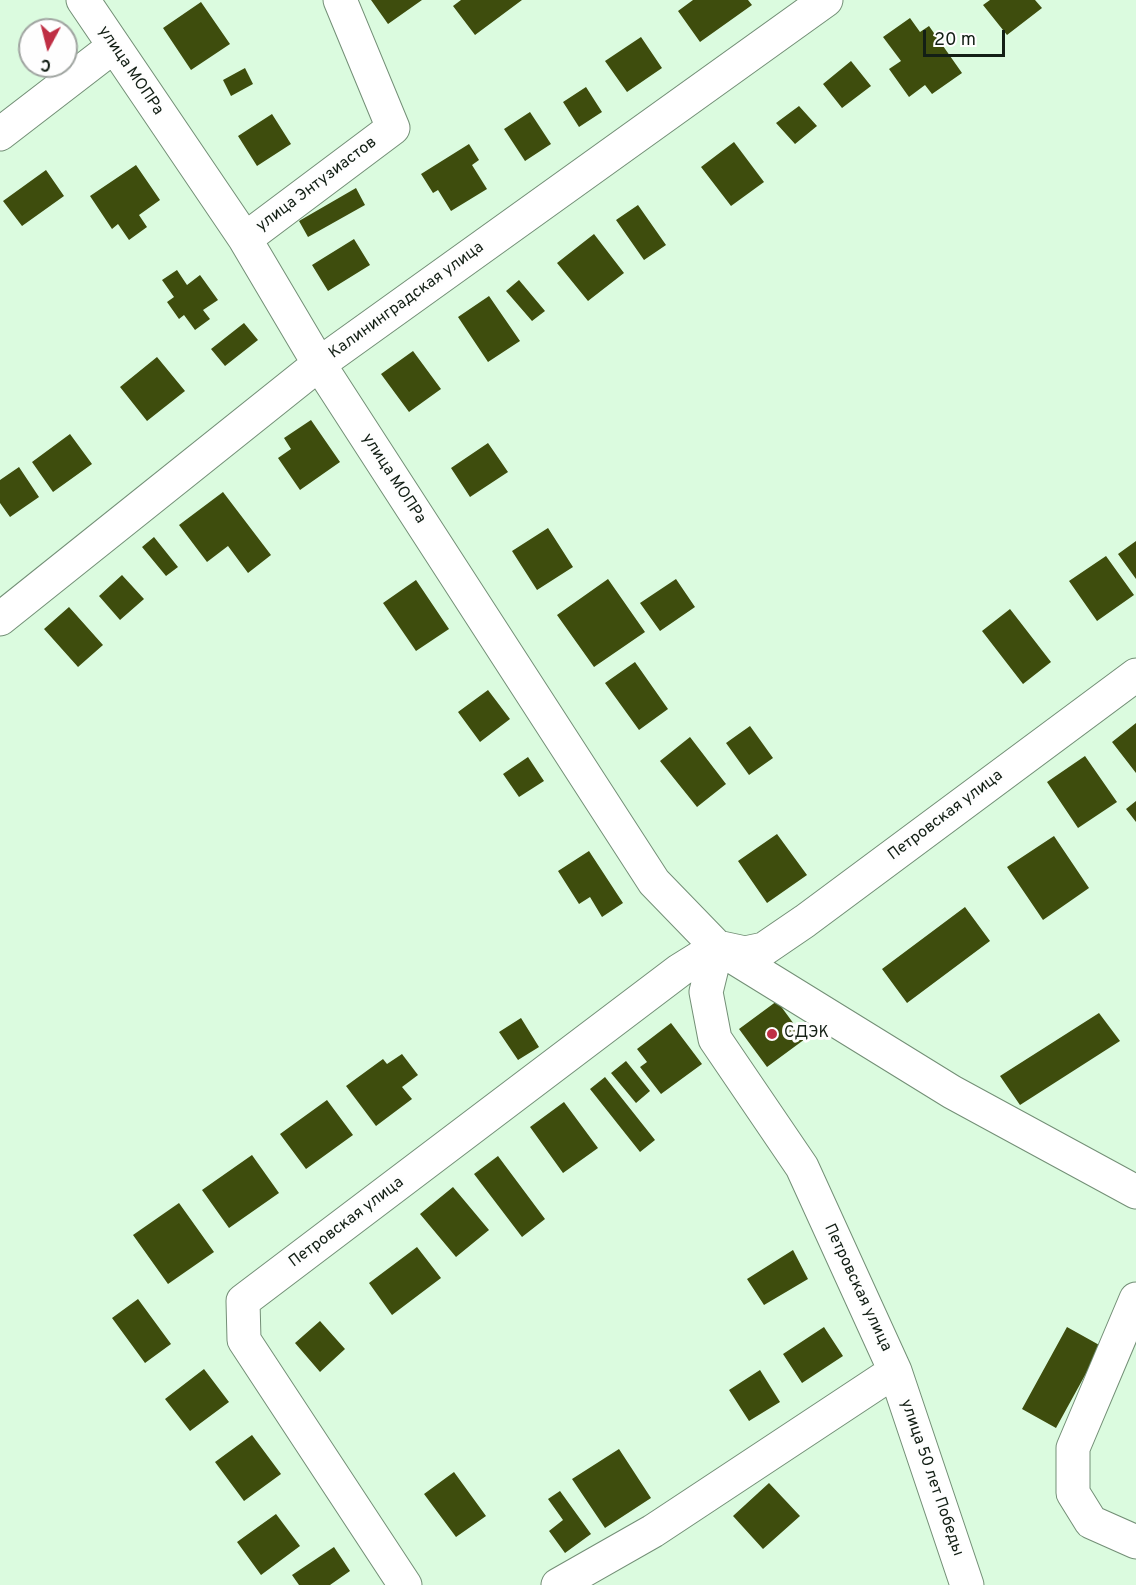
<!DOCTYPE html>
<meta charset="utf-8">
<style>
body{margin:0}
#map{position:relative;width:1136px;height:1585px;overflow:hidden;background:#dbfbdf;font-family:Overpass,sans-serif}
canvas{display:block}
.north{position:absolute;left:18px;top:18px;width:60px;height:60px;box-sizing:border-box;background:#fefefe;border:2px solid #a0a5a1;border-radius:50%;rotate:187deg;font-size:16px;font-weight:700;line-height:24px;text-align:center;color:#131f15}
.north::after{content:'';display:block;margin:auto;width:21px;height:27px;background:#bf2f44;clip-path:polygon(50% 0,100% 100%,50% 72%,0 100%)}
.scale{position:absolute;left:923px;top:30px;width:82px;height:27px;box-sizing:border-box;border:3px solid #131f15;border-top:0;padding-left:8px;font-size:18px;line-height:21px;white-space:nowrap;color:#131f15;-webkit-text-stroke:4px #fefefe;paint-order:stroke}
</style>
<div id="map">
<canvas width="1136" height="1585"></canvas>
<div class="north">С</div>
<div class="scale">20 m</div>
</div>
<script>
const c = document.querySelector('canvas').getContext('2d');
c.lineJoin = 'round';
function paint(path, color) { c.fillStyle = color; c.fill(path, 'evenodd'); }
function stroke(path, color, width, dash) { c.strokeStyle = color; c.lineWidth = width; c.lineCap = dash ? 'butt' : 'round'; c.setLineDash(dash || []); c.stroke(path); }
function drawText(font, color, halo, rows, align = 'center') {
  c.font = font + ' Overpass,sans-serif'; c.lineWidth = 6; c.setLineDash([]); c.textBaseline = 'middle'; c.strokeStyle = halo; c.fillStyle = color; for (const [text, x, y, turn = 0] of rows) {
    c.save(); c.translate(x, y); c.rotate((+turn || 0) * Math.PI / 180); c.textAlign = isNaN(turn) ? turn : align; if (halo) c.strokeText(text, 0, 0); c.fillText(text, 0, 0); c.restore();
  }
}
paint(new Path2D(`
 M371,0H422L388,24Z
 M461,0H522L475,35L453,6Z
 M693,0H748L752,5L700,42L678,11Z
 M990,0H1035L1042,8L1007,35L983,5Z
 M201,2L230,44L191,70L163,28Z
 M910,18L920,32L929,26L962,73L932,94L925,85L909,97L889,69L901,61L883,37Z
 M641,37L662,68L627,92L605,61Z
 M851,61L871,86L842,108L823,84Z
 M245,68L253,84L231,96L223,80Z
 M586,87L602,112L579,127L563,102Z
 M799,106L817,126L795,144L776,123Z
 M530,112L551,144L525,161L504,129Z
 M272,114L291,144L257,166L238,136Z
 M734,142L764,182L731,206L701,167Z
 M469,144L479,160L472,165L487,189L451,211L438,190L433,193L421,174Z
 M136,165L160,200L139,215L147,227L129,240L118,224L112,229L90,196Z
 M46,170L64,196L22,226L3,201Z
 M356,188L365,205L308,237L299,221Z
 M638,205L666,245L644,260L616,220Z
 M594,234L624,273L588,301L557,263Z
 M354,239L370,265L328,291L312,265Z
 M177,270L187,285L200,275L218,300L203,310L210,319L195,330L184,315L179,319L167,302L174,297L162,280Z
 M519,280L545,311L532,321L506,291Z
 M489,296L520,341L488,362L458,317Z
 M244,323L258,340L225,366L211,349Z
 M413,351L441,389L409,412L381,374Z
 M157,357L185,391L147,421L120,387Z
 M311,420L340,462L300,490L278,458L291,449L284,438Z
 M70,434L92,464L53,492L32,462Z
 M488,443L508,472L470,497L451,468Z
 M19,467L39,497L10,517L0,503V480Z
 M223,492L271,555L248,573L228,546L207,562L179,525Z
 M548,528L573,567L537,590L512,551Z
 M154,537L178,567L166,576L142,547Z
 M1136,541V579L1118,554Z
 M1106,556L1134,595L1097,621L1069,581Z
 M122,575L144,599L120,620L99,596Z
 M608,579L645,632L594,667L557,615Z
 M676,579L695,607L660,631L640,603Z
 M416,580L449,629L416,651L383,603Z
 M69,607L103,645L78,667L44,629Z
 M1010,609L1051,662L1023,684L982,631Z
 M635,662L668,709L639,730L605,683Z
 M488,690L510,719L480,742L458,712Z
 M1136,723V773L1112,742Z
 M750,726L773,758L749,775L726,743Z
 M690,737L726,784L697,807L660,761Z
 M1085,756L1117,802L1078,828L1047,782Z
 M528,757L544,781L519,797L503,774Z
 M1136,801V822L1126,809Z
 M777,834L807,875L767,903L738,861Z
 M1054,836L1089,888L1043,920L1007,867Z
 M589,851L623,903L602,917L590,897L579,904L558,871Z
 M965,907L990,941L907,1003L882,969Z
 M777,1001L805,1039L767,1067L739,1029Z
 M1099,1013L1120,1041L1020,1105L1000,1076Z
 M521,1018L539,1047L518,1060L499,1032Z
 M671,1023L702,1064L661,1094L640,1067L647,1062L637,1049Z
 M402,1054L418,1075L402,1087L412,1099L376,1126L346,1086L383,1059L387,1064Z
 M626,1061L650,1091L636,1103L611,1073Z
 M605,1077L655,1140L640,1152L590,1089Z
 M327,1100L353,1135L306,1169L280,1134Z
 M564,1102L598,1148L563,1173L530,1127Z
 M252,1155L279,1193L229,1228L202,1190Z
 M498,1156L545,1219L522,1237L474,1174Z
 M453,1187L489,1230L456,1257L420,1214Z
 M179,1203L214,1252L168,1284L133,1235Z
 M417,1247L441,1278L392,1315L369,1283Z
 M793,1250L808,1279L764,1305L747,1279Z
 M138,1299L171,1344L145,1363L112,1318Z
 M320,1321L345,1349L320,1372L295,1343Z
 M824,1327L843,1356L802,1383L783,1354Z
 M1067,1327L1101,1346L1056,1428L1022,1409Z
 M204,1369L229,1402L190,1431L165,1399Z
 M760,1370L780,1402L749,1421L729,1390Z
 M252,1435L281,1474L244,1501L215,1462Z
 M619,1449L651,1498L605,1528L572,1479Z
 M454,1472L486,1516L456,1537L424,1494Z
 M769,1483L800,1516L763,1549L733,1516Z
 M560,1491L591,1534L565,1553L549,1531L563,1520L548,1499Z
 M276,1514L300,1546L261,1575L237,1542Z
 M334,1547L350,1571L330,1585H299L292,1575Z`), '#3e4d0d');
const minor = new Path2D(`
 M83,0L245,239L319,364L654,882L717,947L952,1092L1136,1192
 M0,134L113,47
 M245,239L393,128L340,0
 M0,619L319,364L826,0
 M1136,1299L1073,1448V1493L1091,1522L1136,1542
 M895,1371L967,1585
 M405,1585L244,1340L243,1301L680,970L717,947L745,953L764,949L805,921L1136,675
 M558,1585L653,1531L895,1371L802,1167L715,1039L706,992L717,947`);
stroke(minor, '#738f76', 35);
stroke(minor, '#fff', 33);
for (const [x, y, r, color] of [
 [772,1034,6,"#bf2f44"]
]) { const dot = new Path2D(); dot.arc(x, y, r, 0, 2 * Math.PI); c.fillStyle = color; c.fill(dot); stroke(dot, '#fefefe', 2); }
drawText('16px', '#131f15', '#fefefe', [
 ["улица МОПРа",130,71,56],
 ["улица Энтузиастов",317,185,-37],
 ["Калининградская улица",407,301,-36],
 ["улица МОПРа",393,479,57],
 ["Петровская улица",946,816,-37],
 ["Петровская улица",347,1223,-37],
 ["Петровская улица",857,1288,65],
 ["улица 50 лет Победы",931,1478,71]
]);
drawText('16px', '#131f15', '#fefefe', [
 ["СДЭК",784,1034]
], 'left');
</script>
